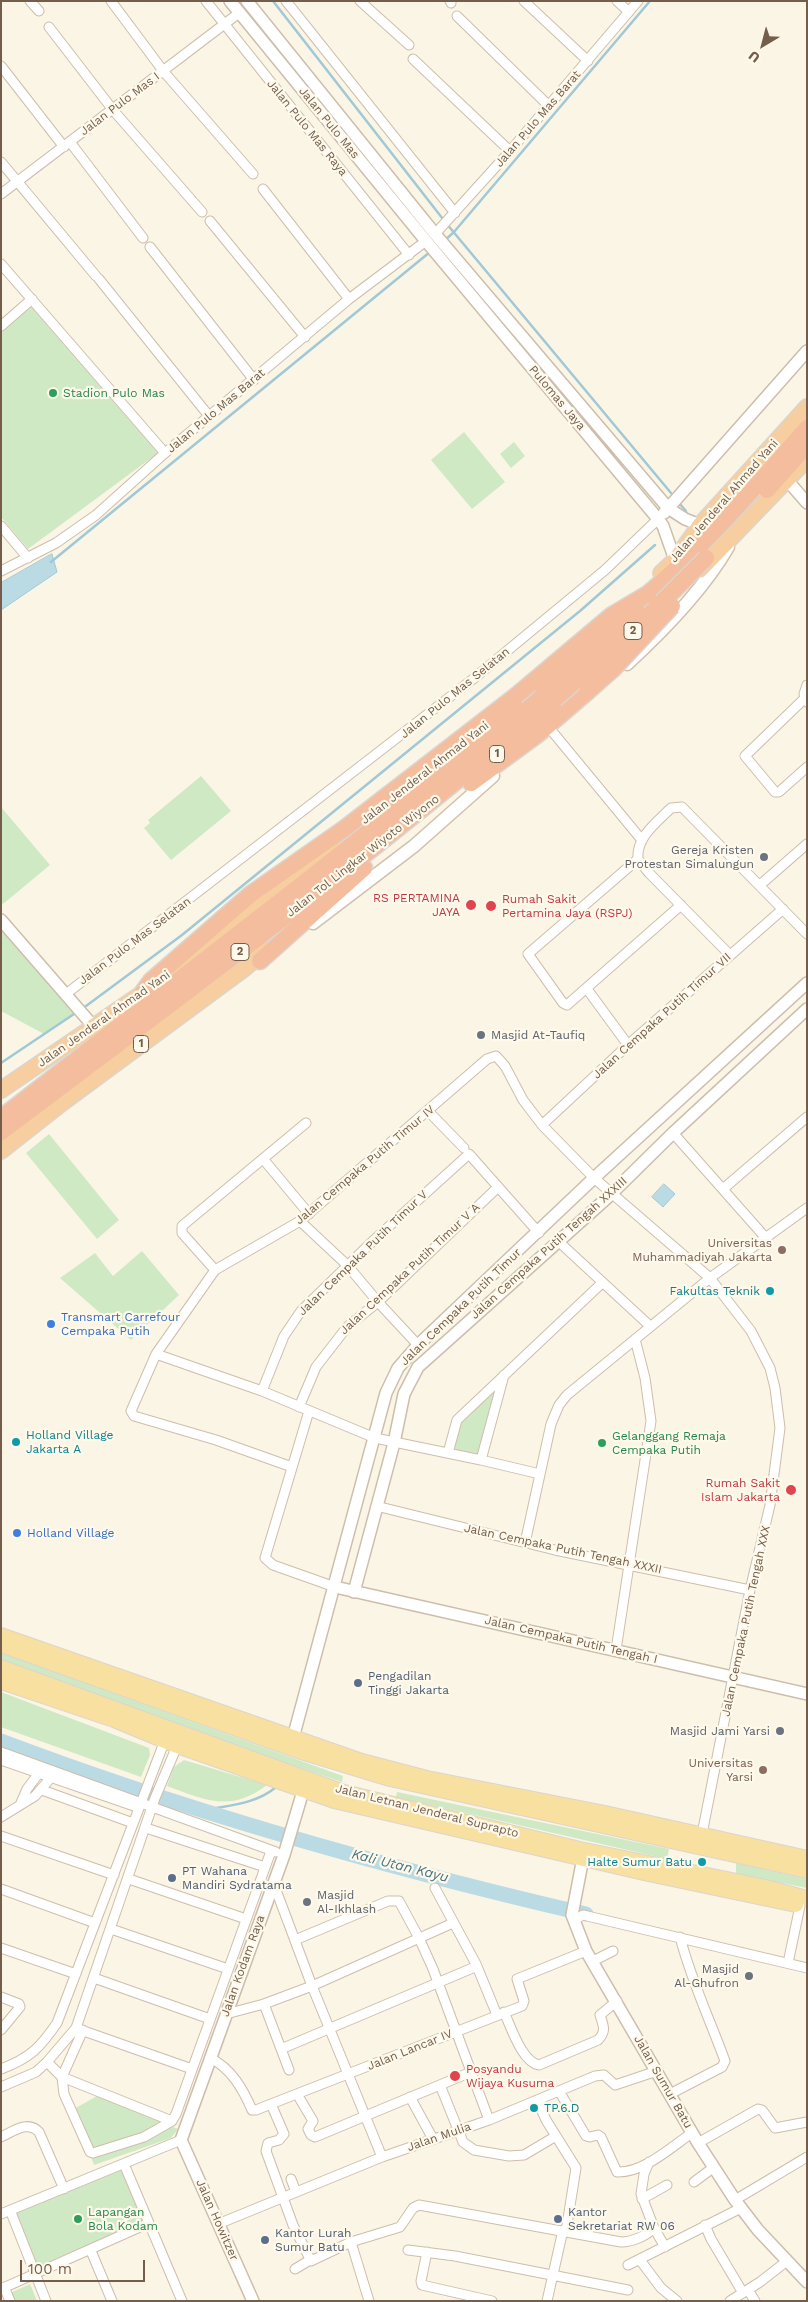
<!DOCTYPE html>
<style>
body{margin:0}
#map{position:relative;width:808px;height:2302px;overflow:hidden;background:#fbf5e5;font-family:"Work Sans",sans-serif}
canvas{display:block}
.frame{position:absolute;inset:0;border:2px solid #745e4b;pointer-events:none}
.north{position:absolute;left:738px;top:20px;width:50px;height:50px;-webkit-text-stroke:4px #fef9eb;paint-order:stroke;rotate:217deg;font-size:14px;font-weight:700;line-height:20px;text-align:center;color:#745e4b}
.north::after{content:'';display:block;margin:auto;width:18px;height:22px;background:#745e4b;clip-path:polygon(50% 0,100% 100%,50% 72%,0 100%)}
.scale{position:absolute;left:20px;top:2260px;width:125px;height:22px;box-sizing:border-box;border:2px solid #745e4b;border-top:0;padding-left:6px;font-size:15px;line-height:18px;white-space:nowrap;color:#745e4b;-webkit-text-stroke:4px #fef9eb;paint-order:stroke}
</style>
<div id="map">
<canvas width="808" height="2302"></canvas>
<div class="frame"></div>
<div class="north">U</div>
<div class="scale">100 m</div>
</div>
<script>
const c = document.querySelector('canvas').getContext('2d');
c.lineJoin = 'round';
function paint(path, color) { c.fillStyle = color; c.fill(path, 'evenodd'); }
function stroke(path, color, width, dash) { c.strokeStyle = color; c.lineWidth = width; c.lineCap = dash ? 'butt' : 'round'; c.setLineDash(dash || []); c.stroke(path); }
function drawText(font, color, halo, rows, align = 'center') {
  c.font = font + ' "Work Sans",sans-serif'; c.lineWidth = 4.5; c.setLineDash([]); c.textBaseline = 'middle'; c.strokeStyle = halo; c.fillStyle = color; for (const [text, x, y, turn = 0] of rows) {
    c.save(); c.translate(x, y); c.rotate((+turn || 0) * Math.PI / 180); c.textAlign = isNaN(turn) ? turn : align; if (halo) c.strokeText(text, 0, 0); c.fillText(text, 0, 0); c.restore();
  }
}
paint(new Path2D(`
 M31,307L158,453L28,549L1,517V332Z
 M464,432L505,482L472,509L431,460Z
 M514,442L525,456L511,468L500,454Z
 M201,776L231,811L171,860L144,828L150,823L148,820Z
 M1,807L50,865L3,904L1,902Z
 M1,920L80,1010L44,1034L1,1011Z
 M49,1134L119,1220L97,1239L26,1153Z
 M142,1251L179,1295L131,1340L60,1278L95,1253L113,1276Z
 M496,1389L478,1455L454,1449L459,1425Z
 M1,1653L343,1776L342,1782L221,1741L1,1660Z
 M1,1692L149,1748L150,1755L141,1777L1,1727Z
 M184,1760L267,1785C230,1813 205,1800 167,1786L174,1767Z
 M397,1792L669,1849L667,1859L396,1797Z
 M736,1863L807,1879V1888L736,1874Z
 M97,2096L178,2129L171,2138L94,2165L74,2109Z
 M121,2169L144,2223L35,2269L12,2215Z
 M30,2284L37,2301H14L10,2293Z`), '#cfe9c4');
const water = new Path2D(`
 M52,554L57,572L1,610V583Z
 M664,1184L675,1194L663,1207L652,1197Z`);
paint(water, '#badae4');
stroke(water, '#a1c8d6', 1);
stroke(new Path2D(`
 M273,1L446,223L671,493
 M444,241L454,232L650,1
 M679,503L686,511
 M51,562L430,252
 M82,1009L182,935L580,611L655,545
 M1,1063L77,1012
 M206,1810C230,1805 255,1804 275,1788`), '#a1c8d6', 2.5);
stroke(new Path2D(`
 M1,1741C191,1813 388,1868 586,1914`), '#badae4', 15);
const minor = new Path2D(`
 M30,1L39,11
 M111,1L164,72L253,174
 M206,1L409,255
 M286,1L455,213
 M360,1L409,45
 M450,1L451,3
 M524,1L588,61
 M617,1L629,12
 M457,16L549,106
 M49,27L113,110L202,212
 M413,59L510,151
 M1,66L64,147
 M70,142L143,238
 M1,162L96,276
 M263,189L349,299
 M1,194L239,13
 M210,221L305,337
 M435,234L510,151L638,1
 M150,247L254,380
 M1,264L165,453
 M99,279L209,416
 M1,326L32,299
 M1,526L28,558
 M1,571L56,543L96,515L165,453L349,299L426,241
 M807,685L804,694L807,702
 M804,699L745,756L775,792H779L807,767
 M551,730L641,839
 M638,859L528,954L563,1003L567,1005L681,905
 M638,859C636,837 657,822 671,808L682,807L807,934
 M638,859L649,873L730,955
 M760,885L807,844
 M587,989L628,1045
 M66,994L473,679L605,570L658,519
 M429,1112L464,1148
 M542,1125L628,1045L783,909
 M673,1133L765,1237
 M264,1160L309,1214
 M723,1189L807,1117
 M300,1221L347,1265L378,1302L418,1345
 M558,1241L650,1326
 M215,1270L182,1233V1226L306,1123
 M156,1354L262,1391L375,1438L481,1460L540,1474
 M262,1391L284,1336L301,1311L375,1239L469,1154L539,1233
 M299,1407L316,1367L347,1327L378,1302L497,1188
 M309,1411L265,1558L273,1565L335,1587
 M448,1453L457,1420L602,1283
 M481,1460L504,1375
 M292,1467L216,1440L134,1416L131,1411L156,1354L215,1270L300,1221L487,1059L496,1056L505,1066L523,1100L542,1125L594,1178L710,1278L751,1331L770,1368L775,1388L780,1428L770,1505L750,1590L702,1834
 M376,1506L555,1550L750,1590
 M525,1543L551,1424L559,1405L567,1395L710,1278L807,1208
 M616,1650L651,1421L645,1378L635,1339
 M1,1752L276,1852
 M1,1760L134,1806
 M42,1790L133,1823
 M20,1805L27,1789L42,1769
 M1,1817L35,1796L55,1773
 M146,1828L265,1867
 M1,1836L114,1875
 M129,1879L246,1919
 M273,1882L312,1986L382,2157
 M435,1888L476,1964L497,2015
 M1,1889L95,1923
 M574,1920L583,1915L807,1968
 M111,1929L228,1969
 M295,1940L388,1901H399L419,1938L433,1969L489,2120
 M1,1948L76,1974
 M593,1961L613,1951
 M788,1963L800,1906
 M94,1978L210,2019
 M1,1997L19,2004L20,2007L1,2030
 M264,2004L289,2070
 M504,2012C511,2027 522,2062 539,2065L598,2040C607,2031 603,2025 600,2015L617,2001
 M226,2014L264,2004L312,1986L453,1923
 M78,2029L192,2069
 M83,2030L62,2077L64,2094L90,2152L93,2153L144,2137L172,2121
 M281,2049L475,1967
 M210,2058C231,2068 243,2089 252,2110H256L271,2104L284,2134L279,2140L268,2143L266,2151L293,2225L311,2261L351,2242L400,2227L413,2208L419,2205L621,2242C632,2242 646,2236 654,2228L641,2194L644,2174L649,2162
 M47,2062L62,2077L172,2121L176,2114L271,1851
 M1,2069C30,2058 40,2048 57,2023L165,1740
 M440,2085L463,2142L474,2150L509,2156L524,2155L556,2136
 M1,2087L36,2072L47,2062L76,2028L155,1798L177,1746
 M559,2091L586,2136L590,2137L598,2135L601,2137L617,2172C644,2173 671,2147 692,2133
 M297,2094L313,2121L308,2129L311,2135L315,2137L471,2072
 M670,2094L722,2067L725,2061C710,2020 691,1980 680,1937
 M410,2097L433,2139
 M537,2100L546,2120L576,2168L566,2231
 M271,2104L522,2006L524,2001L517,1979L586,1951
 M1,2137C14,2131 28,2120 39,2132L64,2189
 M698,2143L758,2109L762,2110L775,2128L807,2122
 M124,2164L182,2301
 M291,2179L296,2192
 M694,2182L714,2167
 M642,2199L667,2185
 M735,2200L807,2157
 M10,2210L46,2301
 M1,2214L181,2140
 M218,2224L382,2157L489,2120L595,2076L604,2075L615,2085L657,2071
 M705,2225L711,2239L743,2293
 M654,2228L665,2247
 M351,2242L369,2301
 M408,2250L455,2256L628,2290
 M91,2251L112,2301
 M427,2252L421,2281L422,2285L492,2301
 M640,2260L661,2288L677,2301
 M628,2265L741,2208
 M295,2269L310,2260
 M4,2287L10,2301
 M1,2289L149,2223
 M748,2290L755,2301
 M547,2301L563,2230
 M730,2301L760,2282L787,2261`);
const tertiary = new Path2D(`
 M230,1L426,241L658,519L663,526L675,560
 M247,1L435,234L668,508L685,519L700,525
 M787,480L807,503
 M664,513L807,351
 M1,920L94,1027
 M335,1587L807,1694
 M354,1592L394,1443L404,1394L418,1367L607,1198L673,1133L807,1009
 M293,1738L386,1393L398,1368L418,1345L594,1178L807,983
 M583,1858L572,1915L586,1951L698,2143L735,2200L758,2230L807,2282
 M253,2301L181,2140L284,1855L303,1791`);
const secondary = new Path2D(`
 M627,664C664,630 703,590 728,547
 M313,923L414,846L493,776`);
const primary = new Path2D(`
 M1,1635L362,1761L427,1778L605,1813L807,1858
 M1,1645L298,1751L390,1779L807,1871
 M1,1667L344,1792L580,1849L766,1887L807,1898
 M1,1682L114,1720L177,1746L334,1801L644,1873L796,1905`);
const trunk = new Path2D(`
 M700,570L807,459
 M661,573L675,560L700,525L807,407
 M177,968L332,846
 M1,1090L153,986
 M1,1151L62,1103L245,968L266,950`);
const motorway = new Path2D(`
 M767,490L807,445
 M648,594C707,544 756,486 807,428
 M471,783L538,734L587,692
 M260,961L364,868
 M143,992L151,981L251,894L344,829L516,696
 M1,1118L305,882L543,693
 M1,1132C189,991 376,851 555,699`);
stroke(minor, '#cdbeac', 11);
stroke(tertiary, '#cdbeac', 14);
stroke(secondary, '#d2c0ac', 15);
stroke(primary, '#dbd5d0', 16);
stroke(trunk, '#dbd5d0', 18);
stroke(motorway, '#dbd5d0', 19);
stroke(minor, '#fff', 9);
stroke(tertiary, '#fff', 11);
stroke(secondary, '#fff', 12);
stroke(primary, '#f8e0a0', 14);
stroke(trunk, '#f6ce9f', 15);
stroke(motorway, '#f4bd9e', 16);
const motorwayBridge = new Path2D(`
 M587,692L613,669L672,606
 M543,693L618,625L636,607
 M516,696L611,616L648,594
 M555,699L631,633L706,558`);
stroke(motorwayBridge, '#dbd5d0', 19, []);
stroke(motorwayBridge, '#f4bd9e', 16);
for (const [x, y, r, color] of [
 [53,393,5,"#2e9e5b"],
 [764,857,5,"#6b7280"],
 [471,905,6,"#e0444e"],
 [491,906,6,"#e0444e"],
 [481,1035,5,"#6b7280"],
 [782,1250,5,"#8d6e63"],
 [770,1291,5,"#0f9aa8"],
 [51,1324,5,"#3f7fe0"],
 [16,1442,5,"#0f9aa8"],
 [602,1443,5,"#2e9e5b"],
 [791,1490,6,"#e0444e"],
 [17,1533,5,"#3f7fe0"],
 [358,1683,5,"#5c6f8a"],
 [780,1731,5,"#6b7280"],
 [763,1770,5,"#8d6e63"],
 [702,1862,5,"#0f9aa8"],
 [172,1878,5,"#5c6f8a"],
 [307,1902,5,"#6b7280"],
 [749,1976,5,"#6b7280"],
 [455,2076,6,"#e0444e"],
 [534,2108,5,"#0f9aa8"],
 [78,2219,5,"#2e9e5b"],
 [558,2219,5,"#5c6f8a"],
 [265,2240,5,"#5c6f8a"]
]) { const dot = new Path2D(); dot.arc(x, y, r, 0, 2 * Math.PI); c.fillStyle = color; c.fill(dot); stroke(dot, '#fef9eb', 2); }
for (const [x, y, w] of [
 [633,631,18],
 [497,754,15],
 [240,952,18],
 [141,1044,15]
]) { const box = new Path2D(); box.roundRect(x - w / 2, y - 8.5, w, 17, 4); c.fillStyle = '#fef9eb'; c.fill(box); stroke(box, '#745e4b', 1); }
drawText('bold 11px', '#745e4b', null, [
 ["2",633,631],
 ["1",497,754],
 ["2",240,952],
 ["1",141,1044]
]);
drawText('12px', '#745e4b', '#fef9eb', [
 ["Jalan Pulo Mas I",120,104,-37],
 ["Jalan Pulo Mas Barat",538,119,-49],
 ["Jalan Pulo Mas",329,123,51],
 ["Jalan Pulo Mas Raya",307,128,51],
 ["Pulomas Jaya",557,398,50],
 ["Jalan Pulo Mas Barat",216,411,-40],
 ["Jalan Jenderal Ahmad Yani",724,501,-49],
 ["Jalan Pulo Mas Selatan",455,693,-39],
 ["Jalan Jenderal Ahmad Yani",425,773,-38],
 ["Jalan Tol Lingkar Wiyoto Wiyono",363,856,-38],
 ["Jalan Pulo Mas Selatan",135,941,-37],
 ["Jalan Cempaka Putih Timur VII",662,1016,-42],
 ["Jalan Jenderal Ahmad Yani",104,1019,-35],
 ["Jalan Cempaka Putih Timur IV",365,1165,-40],
 ["Jalan Cempaka Putih Tengah XXXIII",549,1248,-42],
 ["Jalan Cempaka Putih Timur V",363,1253,-44],
 ["Jalan Cempaka Putih Timur V A",410,1269,-43],
 ["Jalan Cempaka Putih Timur",461,1307,-44],
 ["Jalan Cempaka Putih Tengah XXXII",563,1549,12],
 ["Jalan Cempaka Putih Tengah XXX",746,1621,-78],
 ["Jalan Cempaka Putih Tengah I",571,1640,13],
 ["Jalan Letnan Jenderal Suprapto",427,1811,14],
 ["Jalan Kodam Raya",243,1966,-70],
 ["Jalan Lancar IV",410,2050,-22],
 ["Jalan Sumur Batu",663,2082,60],
 ["Jalan Mulia",439,2137,-19],
 ["Jalan Howitzer",217,2220,66]
]);
drawText('12px', '#27864d', '#fef9eb', [
 ["Stadion Pulo Mas",63,393],
 ["Gelanggang Remaja",612,1436],
 ["Cempaka Putih",612,1450],
 ["Lapangan",88,2212],
 ["Bola Kodam",88,2226]
], 'left');
drawText('12px', '#5b616d', '#fef9eb', [
 ["Gereja Kristen",754,850],
 ["Protestan Simalungun",754,864],
 ["Masjid At-Taufiq",491,1035,"left"],
 ["Masjid Jami Yarsi",770,1731],
 ["Masjid",317,1895,"left"],
 ["Al-Ikhlash",317,1909,"left"],
 ["Masjid",739,1969],
 ["Al-Ghufron",739,1983]
], 'right');
drawText('12px', '#be3a42', '#fef9eb', [
 ["RS PERTAMINA",460,898],
 ["JAYA",460,912],
 ["Rumah Sakit",502,899,"left"],
 ["Pertamina Jaya (RSPJ)",502,913,"left"],
 ["Rumah Sakit",780,1483],
 ["Islam Jakarta",780,1497],
 ["Posyandu",466,2069,"left"],
 ["Wijaya Kusuma",466,2083,"left"]
], 'right');
drawText('12px', '#785e54', '#fef9eb', [
 ["Universitas",772,1243],
 ["Muhammadiyah Jakarta",772,1257],
 ["Universitas",753,1763],
 ["Yarsi",753,1777]
], 'right');
drawText('12px', '#0d838f', '#fef9eb', [
 ["Fakultas Teknik",760,1291],
 ["Holland Village",26,1435,"left"],
 ["Jakarta A",26,1449,"left"],
 ["Halte Sumur Batu",692,1862],
 ["TP.6.D",544,2108,"left"]
], 'right');
drawText('12px', '#366cbe', '#fef9eb', [
 ["Transmart Carrefour",61,1317],
 ["Cempaka Putih",61,1331],
 ["Holland Village",27,1533]
], 'left');
drawText('12px', '#4e5e75', '#fef9eb', [
 ["Pengadilan",368,1676],
 ["Tinggi Jakarta",368,1690],
 ["PT Wahana",182,1871],
 ["Mandiri Sydratama",182,1885],
 ["Kantor",568,2212],
 ["Sekretariat RW 06",568,2226],
 ["Kantor Lurah",275,2233],
 ["Sumur Batu",275,2247]
], 'left');
drawText('italic 14px', '#467486', '#fef9eb', [
 ["Kali Utan Kayu",400,1866,14]
]);
</script>
